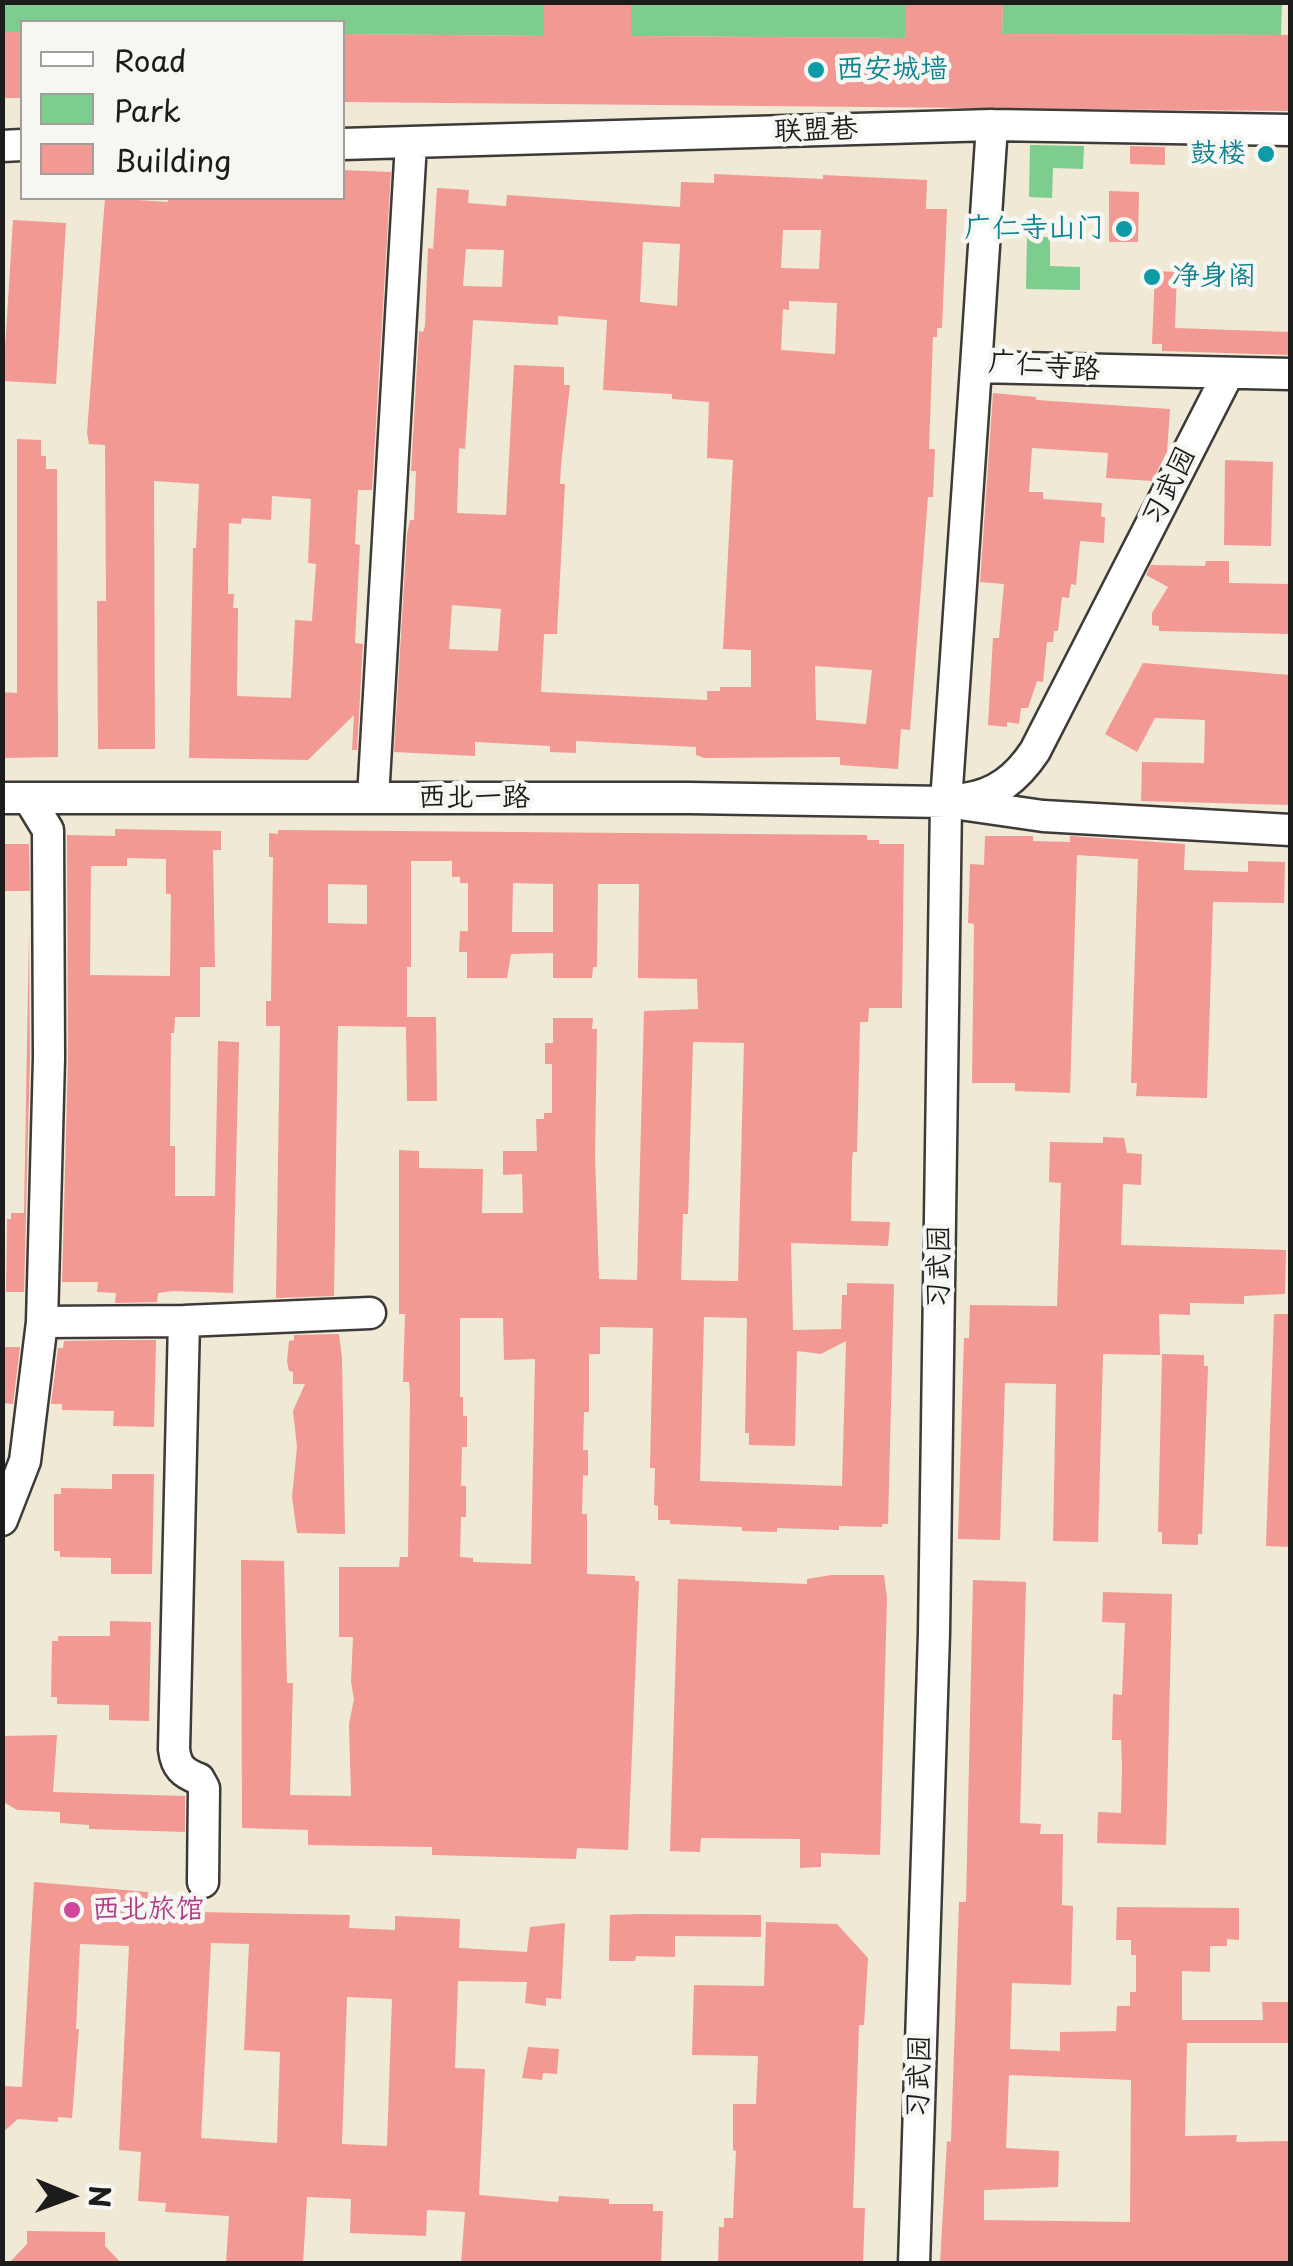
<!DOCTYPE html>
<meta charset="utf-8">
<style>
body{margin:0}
#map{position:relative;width:1293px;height:2266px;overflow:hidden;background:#f0e9d5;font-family:"Playpen Sans",sans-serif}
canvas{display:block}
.frame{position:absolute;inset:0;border:5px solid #1c1c1c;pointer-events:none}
.legend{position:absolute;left:20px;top:20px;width:325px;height:180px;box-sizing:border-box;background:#f6f6f2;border:2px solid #9f9f9c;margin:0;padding:12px 18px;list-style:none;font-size:30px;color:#1c1c1c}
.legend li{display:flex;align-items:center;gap:20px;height:50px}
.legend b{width:50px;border:2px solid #9f9f9c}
.north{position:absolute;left:20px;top:2146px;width:100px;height:100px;-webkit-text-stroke:8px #f6f6f2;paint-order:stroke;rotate:91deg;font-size:28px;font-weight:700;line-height:40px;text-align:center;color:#1c1c1c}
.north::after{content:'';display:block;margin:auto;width:35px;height:45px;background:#1c1c1c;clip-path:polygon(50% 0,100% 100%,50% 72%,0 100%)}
</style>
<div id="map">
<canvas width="1293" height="2266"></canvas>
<div class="frame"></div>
<ul class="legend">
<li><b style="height:12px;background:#fff"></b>Road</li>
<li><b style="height:28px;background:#7ccd8e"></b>Park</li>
<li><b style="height:28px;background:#f19992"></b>Building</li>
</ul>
<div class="north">N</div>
</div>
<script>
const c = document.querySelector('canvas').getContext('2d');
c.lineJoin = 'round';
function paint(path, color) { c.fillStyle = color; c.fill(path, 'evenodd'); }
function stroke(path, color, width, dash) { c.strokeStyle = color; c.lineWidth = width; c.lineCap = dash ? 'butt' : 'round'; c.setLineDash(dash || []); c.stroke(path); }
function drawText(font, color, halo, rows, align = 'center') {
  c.font = font + ' "Playpen Sans","LXGW WenKai TC",sans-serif'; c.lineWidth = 9; c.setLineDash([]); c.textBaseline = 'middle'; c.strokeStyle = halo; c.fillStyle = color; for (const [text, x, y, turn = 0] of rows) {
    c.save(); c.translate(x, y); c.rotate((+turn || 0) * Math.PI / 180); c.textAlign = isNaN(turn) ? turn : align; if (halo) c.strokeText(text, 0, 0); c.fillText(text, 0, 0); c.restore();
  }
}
paint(new Path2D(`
 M3,3H544V36L343,34L342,22H22V32H3Z
 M631,3H905V38L631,36Z
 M1003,3H1282L1281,35L1002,34Z
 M1030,145L1084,146L1083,169L1053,168L1052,198L1029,197Z
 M1027,237H1050V266L1080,267V290L1026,289Z`), '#7ccd8e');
paint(new Path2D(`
 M544,2H631V36L905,38V2H1003L1002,34L1290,35V111L342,102V34L544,36Z
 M2,32H22V98H2Z
 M1130,146L1165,147V165L1130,164Z
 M342,170L391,172L372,490H358L355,544L360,545L355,643L363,644L357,750H352L354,715L308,760L189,758L193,548H196L199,484L154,481L155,749H98L97,601H106L105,445L89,444L87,433L105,198L168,202V198H342ZM272,496L311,499L308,563L316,564L312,621L295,620L291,698L237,696L238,608H233L234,594H228L229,523L241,524L242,518L271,520Z
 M714,174L823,179V175L927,180L926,209H947L942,328H937V337H933L929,449H935L933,497H928L910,730L901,729L898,769L840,765V757L704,758L696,755V747L576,741V753L550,752V746L475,742V756L394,752L407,534L410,520H414L416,471H411L419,331L423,332L425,326L428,248L433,249L437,188L469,190L468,203L506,206L507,195L680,207L681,182L714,183ZM783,230H821L819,269L781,268ZM643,242L680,244L677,306L640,302ZM466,249L504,250L502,287L463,286ZM789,301L837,303L835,354L781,350L783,309L789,310ZM558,316L607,320L603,390L672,394V399L709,402L707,458L733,460L723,649L751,650V687H720V691H707V700L541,692L544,634H557L558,613L565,484H560L561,465L570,385H564V367L514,365L506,515L457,513L459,448L465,449L473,320L558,325ZM452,605L501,609L498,651L449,649ZM815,666L872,670L866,724L816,720Z
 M1109,191L1139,192L1138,242H1109Z
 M13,220L66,223L56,384L3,381Z
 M1155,271L1177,272L1175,328L1290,332V355L1162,351V344H1152Z
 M993,393L1036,397V400L1170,409L1167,452L1152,481L1106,478L1108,453L1032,448L1029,492H1043V499L1102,503L1101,517H1105L1104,543L1080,541L1076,585L1071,584L1069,598L1062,597L1058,631H1054L1053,642H1047L1043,682L1037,681L1028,708H1021L1019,724L1007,722V727L988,725L993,638H999L1004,584L980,582Z
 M17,439L41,440V456H46V469H57L58,757L2,758V692L17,693Z
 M1225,460L1273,462L1271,546L1224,545Z
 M1206,561H1229V583L1290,584V634L1159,631V626L1152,625V613L1168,587L1146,575L1151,565L1205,566Z
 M1143,663L1290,675V805L1141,801L1142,762L1204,763L1205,720L1155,718L1137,752L1105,734Z
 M115,829L221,831V850H213L215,967H200V1017H175L174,1033H171L170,1146H175V1196H215L218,1041L239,1042L233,1293L173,1291L158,1293L157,1302L115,1303L116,1293L97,1292L98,1282H62L68,1058L67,835L115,836ZM127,858L166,859V894H171L170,976L90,975L91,866H127Z
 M278,830L867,835V840H879V844H904L902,1008H869L868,1022H860L857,1152H853L852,1160L851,1221L890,1222L888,1246L791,1243L793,1330L841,1329L842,1295H847V1283L894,1284L888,1524H882V1527L839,1526V1530L777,1528V1532L742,1531V1527L670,1524V1520H658V1506L654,1505L655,1468H650L653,1328L600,1327V1354H589V1412H584L583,1450H588V1476L583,1475L582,1514H587V1574L635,1576V1581H639L628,1850L577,1848L576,1859L432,1855V1847L308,1845V1830L242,1828L241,1560L284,1561L287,1683H293L290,1795L351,1796L349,1724L354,1699L351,1682L353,1637H339V1567H399L400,1557H408L410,1394L409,1382H403L405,1314H399V1150L419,1151V1168L483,1169L482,1213H523L522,1174L503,1175V1151H537L536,1119H544V1113H552V1064H545V1043H553V1018H593L592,1029H597L595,1156L599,1279L637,1280L644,1011L698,1009L697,979L638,978L639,884H598L597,967H593L592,978H553V953L511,954L507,978H467V952H459L460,931H468V883H460V877H452V861H411V967H407V1017H436L437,1101H407L406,1027L338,1026L334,1296L276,1298L280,1026H266V1001H271L273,857H269V833L278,834ZM513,883L553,884V932H512ZM328,884L367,885V924L328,923ZM693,1042L744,1043L738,1281L681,1280L683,1214H688ZM704,1317L747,1318L745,1433H749V1445L795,1446L797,1351L821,1354L846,1341L842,1486L700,1481ZM460,1318H503L504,1360L535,1359L531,1564L473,1562V1558L460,1557L461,1517H466V1486H461L462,1447H467V1416H463V1397H460Z
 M985,836H1033V841L1070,842V836L1185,844L1184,870L1248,872V861L1285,862L1284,903L1213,902L1207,1098L1136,1096L1137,1083H1131L1138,859L1077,855L1070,1093L1015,1091V1083H972L974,924L968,923L970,864L984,865Z
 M2,844H29L30,891H2Z
 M29,932L30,1058L24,1292H6L7,1219H11V1213H24Z
 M1103,1137L1124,1138L1127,1153L1142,1154L1141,1185L1123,1184L1121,1245L1286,1250L1285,1294L1244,1296V1304L1190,1303V1315L1159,1314L1160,1355L1103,1354L1098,1542L1053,1541L1056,1384L1005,1383L1000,1540L958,1539L964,1338H969L970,1305L1057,1306L1061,1183L1049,1182L1050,1142L1103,1143Z
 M1274,1314H1290V1547L1266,1546Z
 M339,1334L342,1358L345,1534L297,1533L292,1497L297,1447L293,1411L305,1384H293V1372L289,1371L287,1361L289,1341L294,1340V1335Z
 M115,1340H156L154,1427L113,1426L114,1411L62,1410V1404H51L58,1348H63L64,1341Z
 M4,1347H20L13,1404L3,1403Z
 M1162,1354L1204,1355V1366H1208L1202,1534H1198V1545L1162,1544V1532H1158Z
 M112,1474H154L152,1574H111V1558L60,1557V1551H54V1494H61V1488L112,1489Z
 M831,1575H884L887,1598L880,1855L821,1853V1867L800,1868V1839L701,1838L700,1852L670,1851L678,1579L807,1584V1579Z
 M973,1580L1026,1582L1020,1823L1041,1824L1040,1834H1063L1062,1905L1073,1906L1071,1985L1012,1983L1010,2049L1060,2051V2032L1116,2031L1117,2006H1130V1992H1136V1955H1131V1940H1116L1117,1907L1239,1908V1940L1227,1939V1946H1210V1972L1182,1971V2020H1263L1262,2002H1290V2043H1187L1185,2136L1237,2135L1236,2142L1290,2141V2264H940L947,2141L951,2142L959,1902H966ZM1009,2075L1131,2080L1130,2222L984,2220V2190L1058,2187L1059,2151L1006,2148Z
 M1103,1592L1172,1594L1166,1845L1097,1843L1098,1812L1121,1813L1122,1766L1121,1740H1112L1113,1694L1122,1695L1125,1623L1102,1622Z
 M110,1621L151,1622L149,1721L109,1720V1705L57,1704V1697H51L52,1641H58V1636H110Z
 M57,1735L53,1792L185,1796V1832L89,1829V1825L60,1823V1812L17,1810L2,1801V1736Z
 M34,1882L148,1892L147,1911L350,1915L349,1928L395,1930V1916L460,1919L459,1948L527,1952L530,1927L565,1923L561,1999L546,1998V2006L525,2003L527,1982L458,1981L455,2068L485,2069L479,2195L558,2202L559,2196L609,2199V2204H653V2211H663L661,2264H461L465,2212L427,2210L426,2236L350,2233L351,2199L307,2197L303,2264H226L229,2216L165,2212L166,2203L138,2201L141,2152L119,2150L129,1946L80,1944L76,2029H79L72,2118L58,2117V2122L18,2119L2,2133V2086L22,2087ZM211,1943L249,1944L244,2050L280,2052L277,2143L201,2138ZM347,1997L392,1999L387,2146L342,2144Z
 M640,1914L761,1915V1937L675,1936V1957L636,1956L635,1961H609L610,1915Z
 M766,1922L837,1924L868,1958L864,2025H859L853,2208H865L863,2264H718L719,2227H724V2218H733L736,2151L733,2150V2104H756L758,2056L692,2055L694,1985L764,1986Z
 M528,2047L559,2049L557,2074L543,2073L542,2080L522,2078Z
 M27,2231L105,2232V2246L122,2264H8L27,2244Z`), '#f19992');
const minor = new Path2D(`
 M992,125L976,367L1290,374
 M342,144L992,125L1290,130
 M2,146L22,145
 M2,798H689L946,802L1043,816L1290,830
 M373,798L411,143
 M964,799C996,795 1017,778 1035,751L1228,374
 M184,1321L174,1749C176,1767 183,1773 199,1779L204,1788L203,1882
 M42,1322L184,1321L370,1313
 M2,1520L25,1461L42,1322L49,1058L48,830L29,799
 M914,2264L934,1633L946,802L976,367`);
stroke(minor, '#3c3b38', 35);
stroke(minor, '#fff', 30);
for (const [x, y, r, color] of [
 [816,70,10,"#0f9aa8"],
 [1266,154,10,"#0f9aa8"],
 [1124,229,10,"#0f9aa8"],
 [1152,277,10,"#0f9aa8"],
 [72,1910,10,"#d1479c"]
]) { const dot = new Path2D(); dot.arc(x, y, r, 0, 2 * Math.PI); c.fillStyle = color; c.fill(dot); stroke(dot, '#f6f6f2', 4); }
drawText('28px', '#0d838f', '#f6f6f2', [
 ["西安城墙",836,70],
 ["鼓楼",1246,154,"right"],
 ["广仁寺山门",1104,229,"right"],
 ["净身阁",1172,277]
], 'left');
drawText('28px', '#1c1c1c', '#f6f6f2', [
 ["联盟巷",816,131,-2],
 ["广仁寺路",1044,367,4],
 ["习武园",1170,487,-63],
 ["西北一路",474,798],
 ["习武园",940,1267,-89],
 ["习武园",920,2077,-88]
]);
drawText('28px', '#b23c85', '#f6f6f2', [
 ["西北旅馆",92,1910]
], 'left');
</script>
